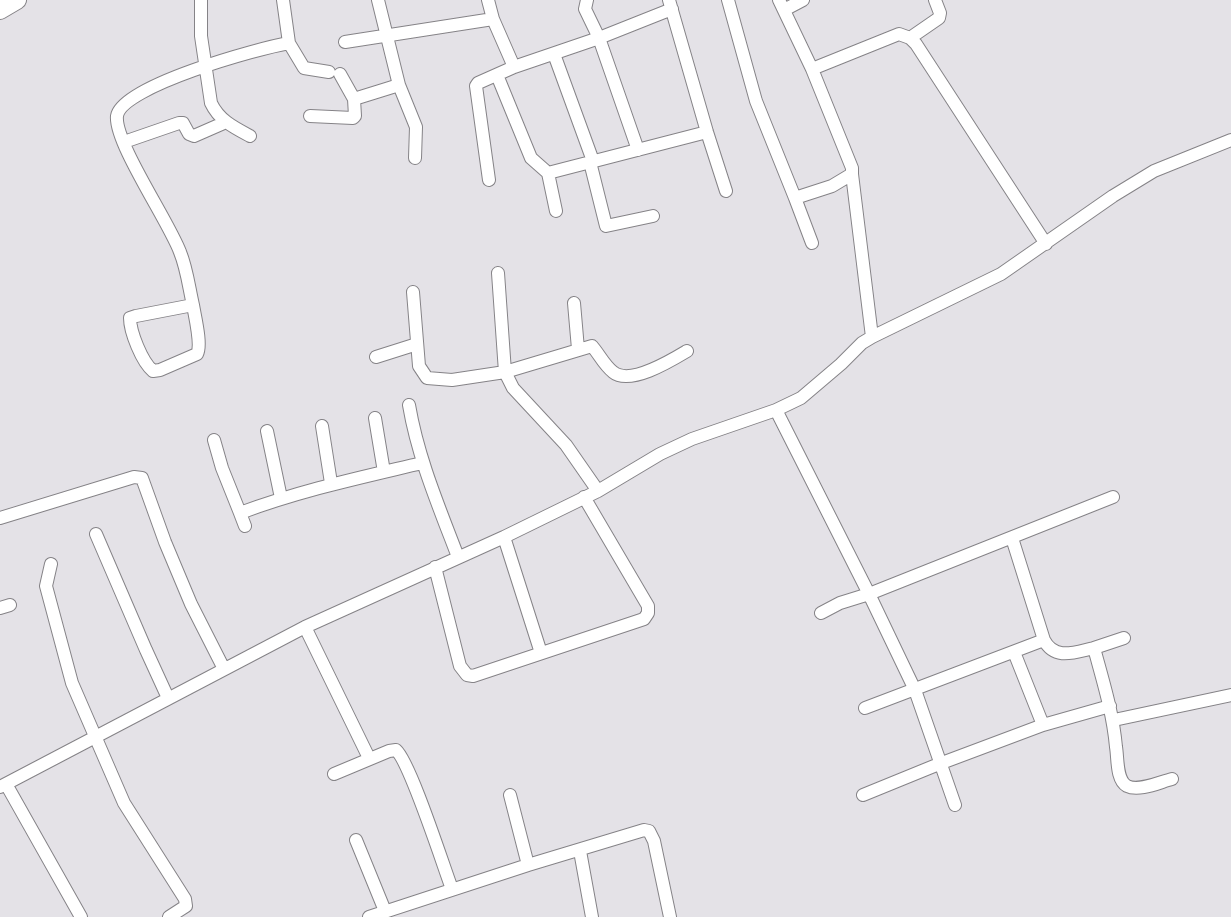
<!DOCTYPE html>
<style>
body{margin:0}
canvas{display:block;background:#e4e2e7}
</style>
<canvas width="1231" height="917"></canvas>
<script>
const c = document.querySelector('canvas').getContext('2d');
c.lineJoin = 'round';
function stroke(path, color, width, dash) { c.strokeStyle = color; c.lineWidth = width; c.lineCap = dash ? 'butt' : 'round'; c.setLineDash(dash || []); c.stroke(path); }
const minor = new Path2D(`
 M201,0V36L211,103C219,120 233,127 250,136
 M283,0L289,43
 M378,0L399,85L416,127L415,158
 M488,0L493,19L514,67L478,83L476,86L489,180
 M669,0L707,132L726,191
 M728,0L756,101L795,198L832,186L852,174V168L812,69L779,0
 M784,10L803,0
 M910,38L939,18L940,13L935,0
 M345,42L493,19
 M554,54L593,161
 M514,67L599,38L585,9L587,0
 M812,69L899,34L910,38L916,44L1046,244
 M340,74L354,99
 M497,75L531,158L548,173
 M310,116L353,118L355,116L354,99L399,85
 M124,142L179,123H183L189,134L194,136L226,122
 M638,150L599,38L672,9
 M590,162L606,226L653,216
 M852,174L872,337
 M795,198L812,243
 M556,211L548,173L707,132
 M498,273L505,372L513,388L566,445L598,491
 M413,292L419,366L427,378L452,380L505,372L592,346C599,354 604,365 613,372C630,386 672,360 687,351
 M574,303L578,349
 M193,305L136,316L130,318C130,332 142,362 153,371L160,370L197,354C202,345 195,317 193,305C189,288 187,269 180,252C169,222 114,142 117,116C121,86 260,48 289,43L304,68L329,72
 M376,357L417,344
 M409,405C418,458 439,507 458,557
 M776,410L869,594L915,690L955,805
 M375,418L384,472
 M322,426L331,483
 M267,431L281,498
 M214,440L222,468L240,513C302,490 359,478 422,463
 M240,513L245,526
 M0,518L134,477L142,478L165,542L191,604L224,669
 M96,534L146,650L168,698
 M504,537L541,653
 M1012,538L1044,640
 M51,564L46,586L72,683L124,803L185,899L186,906L169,917
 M435,567L460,666L467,675L473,676L644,619L648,613V606L584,497
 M0,608L10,605
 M821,613L840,603L869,594L1113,497
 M305,627L369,758
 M1094,648L1124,638
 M1014,652L1043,725
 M865,708L1044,640C1055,661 1075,652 1094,648C1103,681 1113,713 1116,747C1118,758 1116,780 1127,786C1139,792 1160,782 1172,779
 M1114,720L1231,695
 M334,774L389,751L396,750C410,762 443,865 452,889
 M6,784L81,917
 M0,787L305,627L504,537L598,491L660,454L692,439L776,410L801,398L841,364L862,343L872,337L1001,274L1113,196L1154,171L1231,140
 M510,795L528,865
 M863,795L939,764L1043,725L1110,706
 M356,840L385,911
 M580,851L592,917
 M369,917L528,865L644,830L649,831L654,841L670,917`);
const highway = new Path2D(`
 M0,10L17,0`);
stroke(minor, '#858387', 14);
stroke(highway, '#858387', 20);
stroke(minor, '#fff', 12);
stroke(highway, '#fff', 18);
</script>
